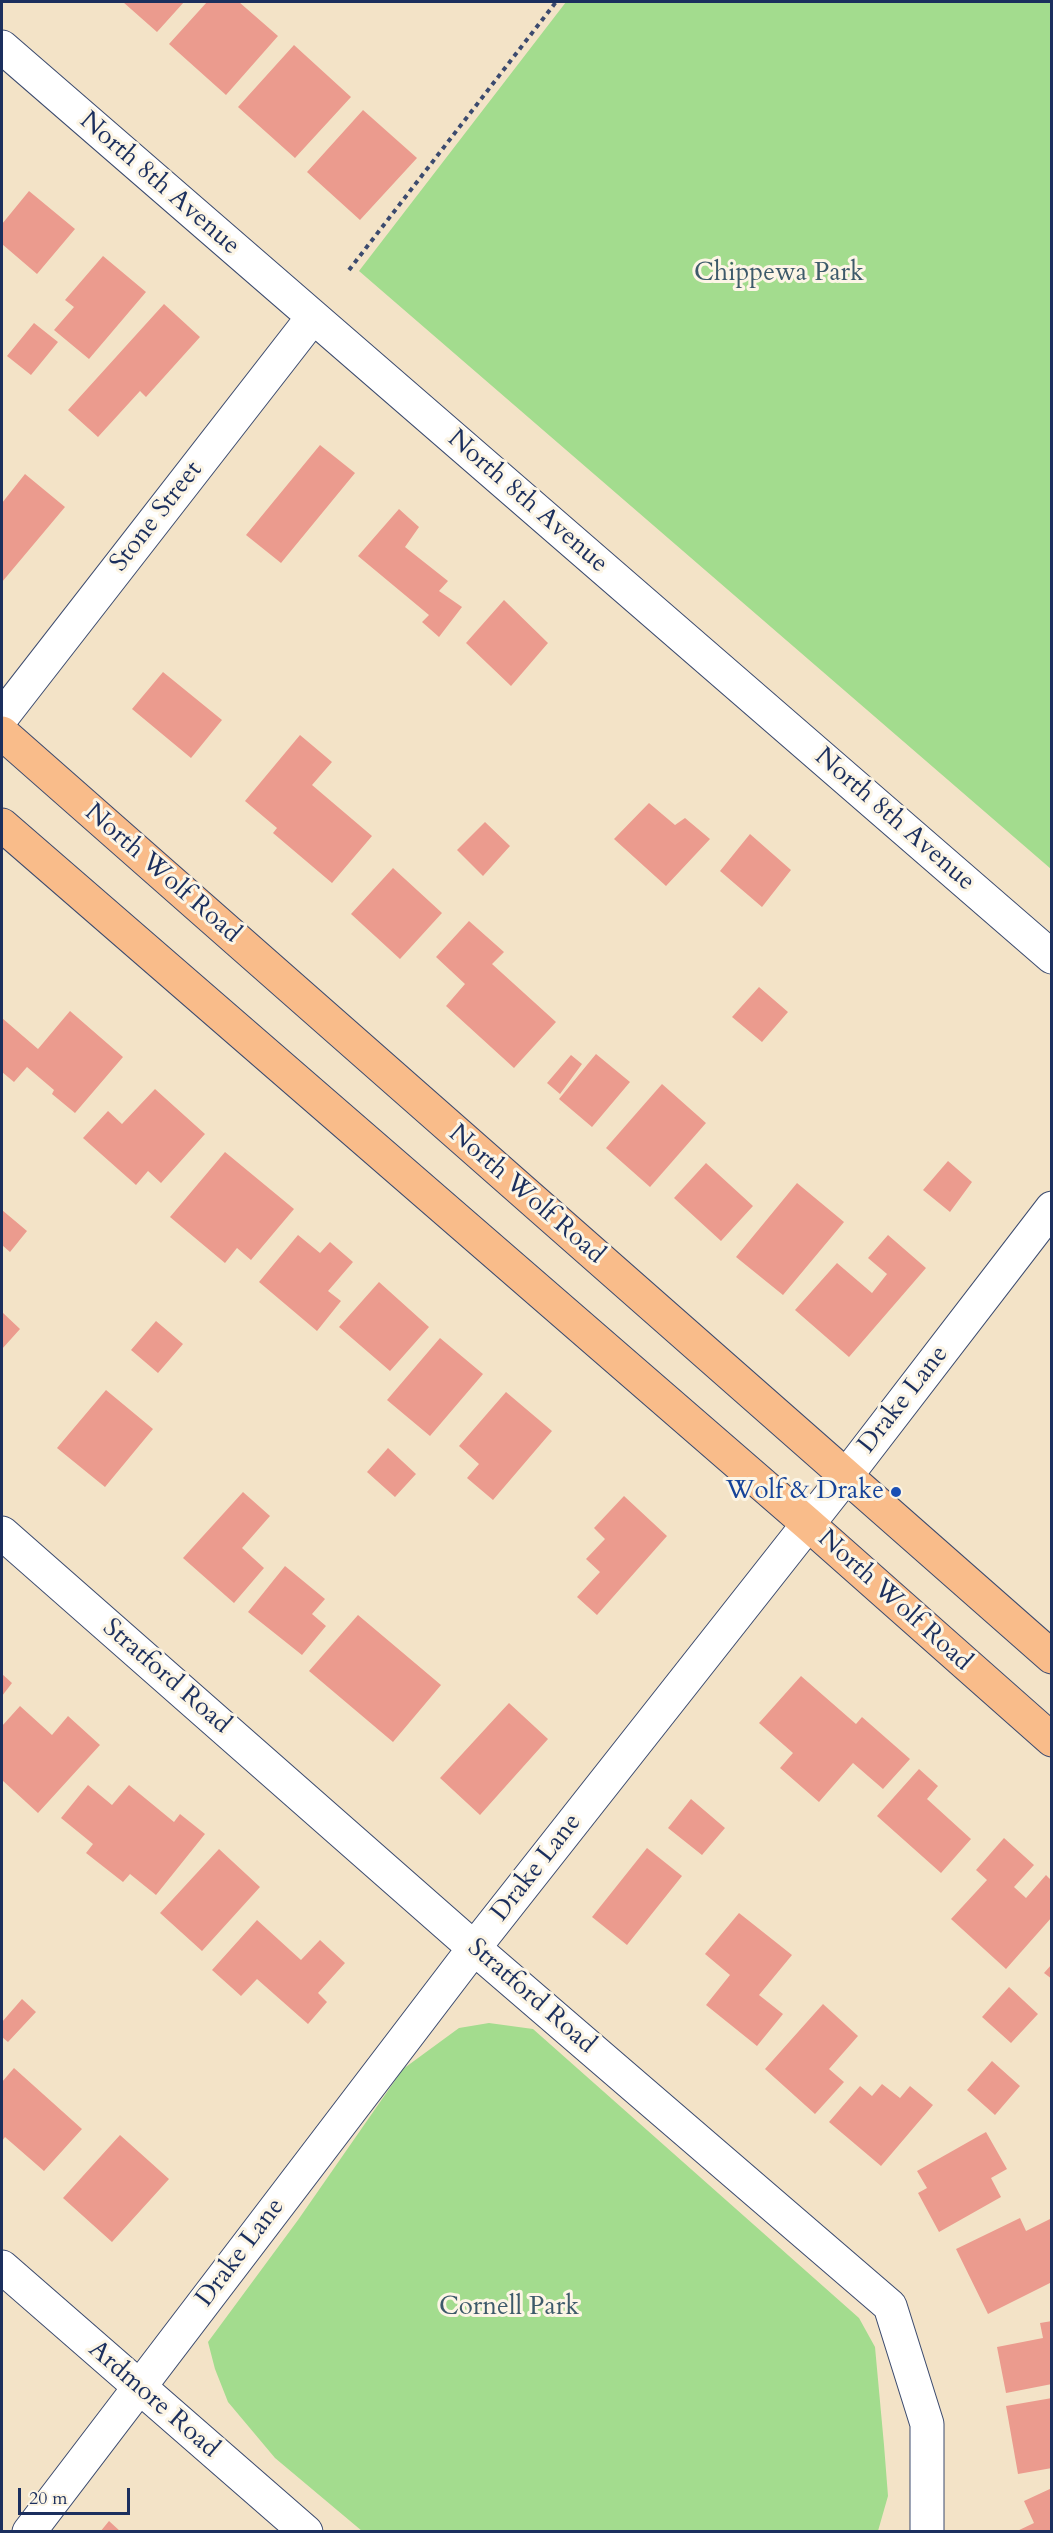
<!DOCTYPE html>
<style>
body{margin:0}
#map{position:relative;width:1053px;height:2533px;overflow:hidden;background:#f3e3c7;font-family:Cardo,serif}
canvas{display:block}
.frame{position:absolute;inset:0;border:3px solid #1b2f5e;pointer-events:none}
.scale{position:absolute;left:18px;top:2488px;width:112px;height:27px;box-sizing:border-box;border:3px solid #1b2f5e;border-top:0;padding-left:8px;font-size:18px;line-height:21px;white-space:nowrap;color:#1b2f5e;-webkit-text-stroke:4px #fcf5e5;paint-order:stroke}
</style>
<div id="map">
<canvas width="1053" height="2533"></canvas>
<div class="frame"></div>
<div class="scale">20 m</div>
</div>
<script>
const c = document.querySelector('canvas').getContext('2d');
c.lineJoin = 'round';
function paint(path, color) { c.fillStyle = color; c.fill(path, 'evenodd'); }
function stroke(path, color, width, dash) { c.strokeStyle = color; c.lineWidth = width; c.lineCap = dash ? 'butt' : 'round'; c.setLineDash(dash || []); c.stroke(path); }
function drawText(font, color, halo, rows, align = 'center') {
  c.font = font + ' Cardo,serif'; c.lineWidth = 6; c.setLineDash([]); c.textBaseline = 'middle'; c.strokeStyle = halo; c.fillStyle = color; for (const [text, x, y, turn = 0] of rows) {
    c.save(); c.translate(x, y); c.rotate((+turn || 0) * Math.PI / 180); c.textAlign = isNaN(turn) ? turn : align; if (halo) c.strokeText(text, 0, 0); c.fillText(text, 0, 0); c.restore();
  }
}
paint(new Path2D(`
 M566,2H1051V869L359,271Z
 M489,2023L533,2029L859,2318L875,2347L884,2445L888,2496L878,2531H362L275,2458L228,2402L215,2369L208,2342L298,2220L403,2069L459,2028Z`), '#a3dc8e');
paint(new Path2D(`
 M123,2H184L157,32Z
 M207,2H239L278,36L226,95L169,44Z
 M294,45L351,97L295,158L238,107Z
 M363,110L417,158L360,220L307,172Z
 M29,191L75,229L37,274L2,244V224Z
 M103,256L146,292L89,359L54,330L74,307L65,300Z
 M164,304L200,337L146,397L140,391L98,437L68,410Z
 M34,323L58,342L31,375L7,356Z
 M320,445L355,473L281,563L246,535Z
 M25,474L65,507L2,582V503Z
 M399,509L419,527L405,547L448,581L439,591L462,607L439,637L422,622L429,615L358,556Z
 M504,600L548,643L511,686L466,643Z
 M163,672L222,720L191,758L132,709Z
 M300,735L332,762L312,785L372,836L332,883L273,833L277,828L245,801Z
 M649,803L675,825L685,818L710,839L666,886L614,839Z
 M485,822L510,846L483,876L457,850Z
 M750,834L791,870L762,907L720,871Z
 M393,868L442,913L400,959L351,914Z
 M469,921L504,952L492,964L556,1022L514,1068L446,1006L465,984L436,957Z
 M759,987L788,1012L762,1042L732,1017Z
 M70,1011L123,1057L75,1113L52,1094L54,1090L27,1067L14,1082L2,1072V1018L38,1049Z
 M596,1054L630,1082L592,1127L559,1099Z
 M571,1055L582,1064L560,1094L547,1083Z
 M662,1084L706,1123L650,1187L606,1148Z
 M155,1089L205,1134L161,1183L148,1171L136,1185L83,1138L108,1111L122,1124Z
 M225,1152L294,1209L251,1260L237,1248L225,1263L170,1217Z
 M948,1161L972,1182L950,1212L923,1190Z
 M706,1163L753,1206L721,1241L674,1198Z
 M797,1183L844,1222L783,1295L736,1257Z
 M2,1210L27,1231L10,1252L2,1245Z
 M298,1235L320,1253L330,1242L353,1262L328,1291L341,1301L317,1331L259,1282Z
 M888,1235L926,1268L849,1357L795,1310L837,1263L872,1293L887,1274L868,1258Z
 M379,1282L429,1327L390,1371L339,1327Z
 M2,1312L20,1329L2,1349Z
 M156,1321L183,1344L158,1373L131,1350Z
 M440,1338L483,1374L430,1436L387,1400Z
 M106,1390L153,1429L105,1487L57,1448Z
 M506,1392L552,1431L493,1500L467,1478L479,1464L459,1446Z
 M388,1448L416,1474L395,1497L367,1472Z
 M243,1492L270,1516L242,1548L264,1568L234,1603L183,1558Z
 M624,1496L667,1536L597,1615L577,1597L600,1572L586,1559L605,1539L594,1528Z
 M285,1566L325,1599L312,1614L326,1626L302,1655L248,1612Z
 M358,1615L441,1685L393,1742L309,1671Z
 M2,1674L12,1683L2,1696Z
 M801,1676L856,1724L862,1717L910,1759L883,1789L853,1763L819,1802L780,1768L793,1753L759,1723Z
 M509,1703L548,1739L480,1815L440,1778Z
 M20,1706L52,1735L68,1716L100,1745L38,1813L2,1780V1726Z
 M919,1769L938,1786L927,1799L971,1839L941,1873L877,1816Z
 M88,1785L112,1805L129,1785L174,1822L180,1814L205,1834L156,1895L130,1874L123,1882L86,1853L93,1844L61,1818Z
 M691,1799L725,1828L702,1855L668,1828Z
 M1004,1838L1034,1865L1014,1887L1026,1898L1046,1875L1052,1881V1917L1006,1969L951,1919L987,1880L976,1870Z
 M647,1848L682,1876L627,1945L592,1917Z
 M219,1849L260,1887L202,1951L160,1913Z
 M739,1913L792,1955L759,1995L783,2014L757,2046L706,2005L730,1975L705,1954Z
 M257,1920L301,1960L320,1940L345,1963L318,1993L327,2002L308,2024L257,1979L241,1996L212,1970Z
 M1052,1964V1979L1044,1973Z
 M1009,1987L1038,2014L1011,2043L982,2017Z
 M22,1999L36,2012L8,2042L2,2037V2022Z
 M823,2004L858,2036L829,2069L844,2082L815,2114L765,2069Z
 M992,2061L1020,2086L995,2115L967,2090Z
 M14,2068L82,2129L44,2171L5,2137L2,2141V2082Z
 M882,2084L900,2098L910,2086L933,2105L881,2166L829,2122L860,2086L872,2096Z
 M986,2132L1007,2169L991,2178L1001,2197L939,2232L918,2193L927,2188L917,2171Z
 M120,2135L169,2179L112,2242L63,2198Z
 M1020,2218L1026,2231L1052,2218V2282L988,2314L956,2249Z
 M1052,2321V2384L1006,2393L997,2347L1043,2338L1040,2323Z
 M1052,2398V2468L1018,2474L1006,2406Z
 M1052,2488V2532H1015L1034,2523L1024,2501Z
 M109,2521L121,2532H100Z`), '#eb9b8e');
const minor = new Path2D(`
 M2,47L1052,957
 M2,717L313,317
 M2,1533L474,1948L890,2306L927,2424V2532
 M2,2267L306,2532
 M29,2532L474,1948L846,1476L1052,1208`);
const major = new Path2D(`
 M2,733L1052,1657
 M2,825L808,1524L1052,1740`);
stroke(minor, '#3b4a6e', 35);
stroke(major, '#3b4a6e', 35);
stroke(new Path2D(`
 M349,270L556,2`), '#3b4a6e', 4, [4.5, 4.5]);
stroke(minor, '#fff', 33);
stroke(major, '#f9bc8a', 33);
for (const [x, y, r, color] of [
 [896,1492,6,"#1a4fb4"]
]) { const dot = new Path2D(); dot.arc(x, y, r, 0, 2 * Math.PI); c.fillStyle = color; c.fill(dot); stroke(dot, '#fcf5e5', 2); }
drawText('26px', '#1b2f5e', '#fcf5e5', [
 ["North 8th Avenue",159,184,41],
 ["North 8th Avenue",527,502,41],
 ["Stone Street",157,517,-52],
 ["North 8th Avenue",894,820,41],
 ["North Wolf Road",162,874,41],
 ["North Wolf Road",526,1195,41],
 ["Drake Lane",904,1400,-52],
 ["North Wolf Road",894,1601,42],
 ["Stratford Road",166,1677,41],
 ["Drake Lane",537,1868,-52],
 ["Stratford Road",531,1997,41],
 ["Drake Lane",241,2253,-53],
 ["Ardmore Road",153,2400,41]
]);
drawText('26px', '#3d5a6a', '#fcf5e5', [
 ["Chippewa Park",779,274],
 ["Cornell Park",509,2308]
]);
drawText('26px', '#164399', '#fcf5e5', [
 ["Wolf & Drake",884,1492]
], 'right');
</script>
